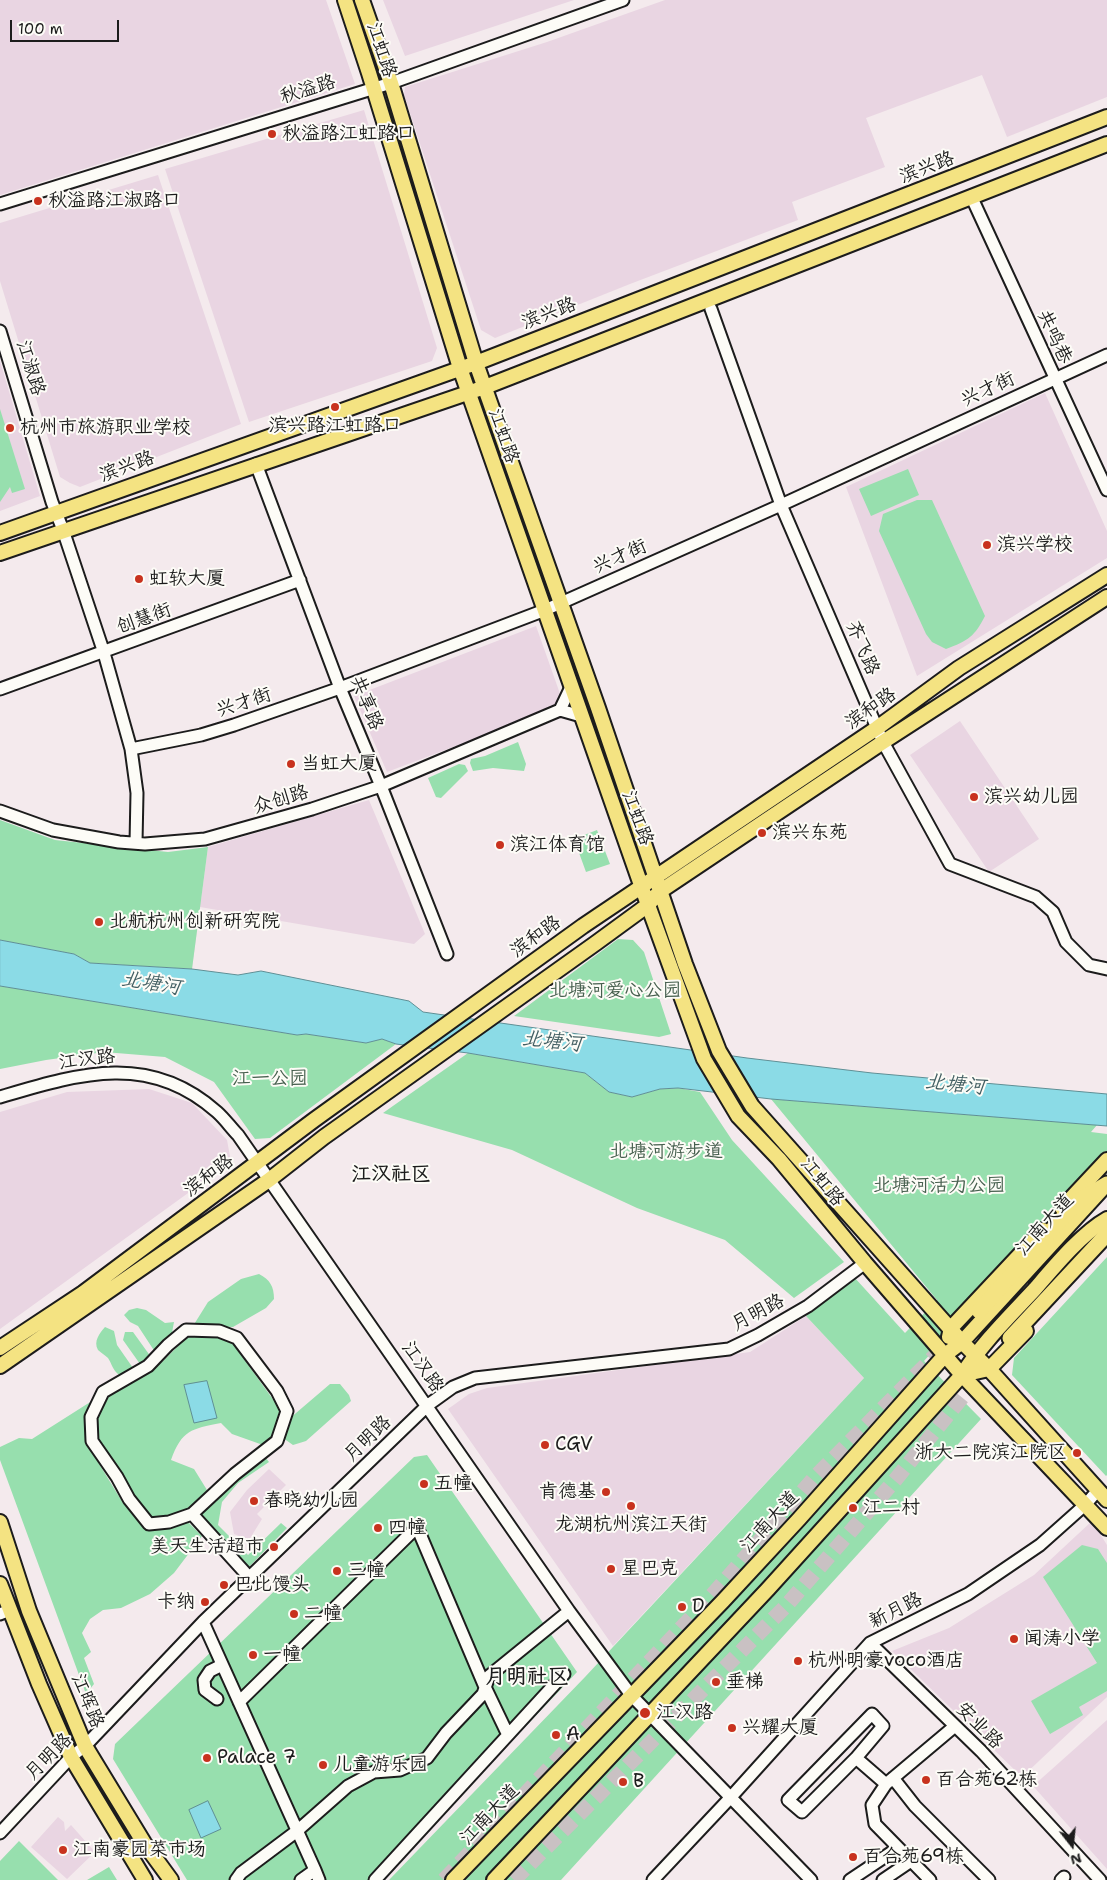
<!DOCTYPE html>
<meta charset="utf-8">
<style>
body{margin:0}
#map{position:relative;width:1107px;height:1880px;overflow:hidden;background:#f4eaed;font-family:"Shantell Sans",sans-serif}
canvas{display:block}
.north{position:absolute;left:1047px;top:1820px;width:50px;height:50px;-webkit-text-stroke:4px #fdfcf7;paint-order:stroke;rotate:164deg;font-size:14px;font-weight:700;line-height:20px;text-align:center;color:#1c1c1c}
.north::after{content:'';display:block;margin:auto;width:18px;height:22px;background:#1c1c1c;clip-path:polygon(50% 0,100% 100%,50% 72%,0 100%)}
.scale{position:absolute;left:10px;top:20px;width:109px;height:22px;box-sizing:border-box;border:2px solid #1c1c1c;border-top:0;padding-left:6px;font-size:15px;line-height:18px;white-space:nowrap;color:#1c1c1c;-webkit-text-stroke:4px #fdfcf7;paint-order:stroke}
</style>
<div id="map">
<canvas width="1107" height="1880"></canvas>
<div class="north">N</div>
<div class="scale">100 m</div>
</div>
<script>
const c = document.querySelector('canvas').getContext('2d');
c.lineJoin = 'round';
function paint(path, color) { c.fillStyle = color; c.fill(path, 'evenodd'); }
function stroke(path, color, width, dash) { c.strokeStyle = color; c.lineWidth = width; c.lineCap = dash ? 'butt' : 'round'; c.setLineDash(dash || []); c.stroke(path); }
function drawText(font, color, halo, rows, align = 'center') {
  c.font = font + ' "Shantell Sans","LXGW WenKai TC",sans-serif'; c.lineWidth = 4; c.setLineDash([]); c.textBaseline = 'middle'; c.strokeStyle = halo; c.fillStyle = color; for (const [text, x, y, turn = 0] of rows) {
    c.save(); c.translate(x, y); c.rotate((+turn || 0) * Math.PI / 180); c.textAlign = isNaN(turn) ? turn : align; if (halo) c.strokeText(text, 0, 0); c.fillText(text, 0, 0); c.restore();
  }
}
paint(new Path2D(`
 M0,0H326L355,84L0,195Z
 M383,0H574L405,56Z
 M665,0H1107V97L1007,137L982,75L866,118L885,167L792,202L798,220L630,284L495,338L481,330L404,95L405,87L547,42Z
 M364,110L437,348L432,361L249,422L165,169Z
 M158,175L241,424L80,487L70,483L60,477L0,281V223Z
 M0,361L40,496L0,511Z
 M1045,393L1107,531V558L917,676L846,487Z
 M536,626L564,705L387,772L354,696Z
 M960,721L1039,839L989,872L910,755Z
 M369,800L425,934L414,944L200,907L192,969L0,864L201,900L208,847Z
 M149,1089L192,1103L227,1140L231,1162L0,1329V1112L67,1092Z
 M806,1316L864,1378L613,1646L448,1409L469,1394L487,1388L750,1352Z
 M269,1469L286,1485L257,1514L262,1519L249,1540L234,1534L230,1512L247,1490Z
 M1092,1521L1107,1545V1697L1022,1777L892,1651L949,1628L1034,1575Z
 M1107,1720V1869L1033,1786Z
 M58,1817L64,1822L65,1831L71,1825L95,1852L67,1879L31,1847Z`), '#e9d5e2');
paint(new Path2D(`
 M0,409L25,489L12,493L10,487L0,502Z
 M908,469L919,495L871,516L859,489Z
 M917,500H932L985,616C975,636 968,641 946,649L932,642L926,634L879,531L883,514Z
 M518,742L526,764L524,771L493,768L473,771L470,763L471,759L485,756Z
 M459,764L465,765L468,771L441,798L436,797L428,778Z
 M0,820L55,840L168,852L208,847L192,969L90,963L74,954L0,940Z
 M597,830L610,864L586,872L574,839Z
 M618,939L633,940L644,952L671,1034L659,1037L514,1016Z
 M0,986L297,1035L306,1034L366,1043L382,1039L396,1044L270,1138L255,1139L214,1082L165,1057L104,1052L46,1060L0,1069Z
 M468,1053L585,1073L609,1092L632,1097L660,1089L678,1088L700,1092L732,1140L844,1262L794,1298L725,1240L637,1208L512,1150L383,1113Z
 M771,1099L1097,1125L1091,1132L1107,1134V1162L924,1361L981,1419L561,1880H389L585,1677L864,1378L806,1316L854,1277L905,1333L937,1300Z
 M1107,1257V1475L1106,1476L1012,1375L1014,1358Z
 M259,1274C270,1280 274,1286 274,1299L266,1308L233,1327L193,1326L208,1302L241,1279Z
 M137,1308L146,1310L165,1323L174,1322L171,1338L155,1352L138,1326L130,1322L124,1315L129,1310Z
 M105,1327L114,1331L117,1345L133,1368L124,1375H119C112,1369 112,1364 108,1358C105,1355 101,1353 98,1350C93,1341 100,1333 105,1327Z
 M125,1332H133L151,1357L147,1363L140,1364L123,1340Z
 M188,1336H214L233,1344L280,1409L272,1438L263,1445L232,1434L221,1423C191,1429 182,1430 171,1460L194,1469L207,1490C186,1512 181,1515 151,1517L132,1495L124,1477L96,1438L95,1418L108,1395L162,1362Z
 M330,1384H340L349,1395L351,1401L306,1441L293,1445L283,1438L289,1419Z
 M95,1399L86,1415L87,1444L123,1503L146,1528H165L188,1522L202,1536L174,1573L150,1594L121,1608L103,1610L90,1619L82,1633L91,1652L84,1658L94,1684L86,1694L0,1460V1447L19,1438L32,1439Z
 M427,1455L577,1672L381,1880H187L113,1759L115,1744L414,1457Z
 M265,1457L269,1462L238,1483L222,1502L218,1525L248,1555L281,1523L287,1528L248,1568L197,1514L233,1481Z
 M1082,1545L1098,1549L1107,1563V1691L1079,1707L1083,1715L1050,1734L1031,1701L1097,1663L1043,1577Z
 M19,1841L58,1880H0V1861Z
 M109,1867L117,1880H87Z`), '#97dfae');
const water = new Path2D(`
 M0,940L74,954L90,963L192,969L238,975L261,971L409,1001L423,1012L747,1058L872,1073L1107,1094V1126L771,1099L678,1088L660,1089L632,1097L609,1092L585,1073L468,1053L396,1044L382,1039L366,1043L306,1034L297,1035L0,986Z
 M207,1381L217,1418L194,1423L184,1385Z
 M208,1801L221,1829L201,1838L189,1810Z`);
paint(water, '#8bdbe6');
stroke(water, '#5f8f95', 1);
stroke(new Path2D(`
 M444,1880L714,1593L815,1477L979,1311
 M514,1880L786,1606L896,1479L990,1363`), '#c9c1c3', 15, [15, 8]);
const minor = new Path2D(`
 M971,196L1107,490
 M0,204L391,83L623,0
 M711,309L781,505L883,742L950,864L1036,897L1053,912L1066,942L1089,965L1107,969
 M0,331L52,502L63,530L104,653L131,749L137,793L136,843
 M256,464L340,688L381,786L447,954
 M0,689L300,580
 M560,710L571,687
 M131,749L201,735L234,725L340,688L545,610L781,505L1107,355
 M0,811L53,830L119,842L145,844L205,839L312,809L381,786L560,710L581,716
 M0,1097C78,1074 149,1051 217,1112C225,1119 231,1128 238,1135L569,1611L631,1695L811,1880
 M186,1330L219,1331L237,1338L277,1391L287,1411L277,1441L235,1474L192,1514L169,1522L149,1524L129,1499L117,1477L92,1441L91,1417L103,1392L148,1366L168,1345Z
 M192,1514L249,1577
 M0,1614L10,1610
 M203,1622L315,1870
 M870,1643L981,1751L1100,1880
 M217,1699L205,1690L204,1680L210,1671L222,1665
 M239,1702L417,1527L485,1687L508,1735
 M856,1758L802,1812L788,1800L872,1714L883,1726L856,1758L886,1784
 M893,1778L915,1806L989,1880
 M0,1833L71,1757L85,1746L203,1622L428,1405L453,1387L475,1378L729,1349L758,1335L808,1306L865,1263
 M236,1880L241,1873L297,1831L348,1786L374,1772L400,1770L427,1758L446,1733L483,1694L489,1676L569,1611
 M301,1880L315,1870L319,1880
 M375,1880L564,1674
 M653,1880L731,1797L870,1643L968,1594L1040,1545L1086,1504L1098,1490
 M850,1880L898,1848
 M883,1880L911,1861
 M930,1880L875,1824L872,1805L886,1784L955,1726
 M1061,1880L1064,1877`);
const major = new Path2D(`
 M345,0L369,73L460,368L648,905L704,1059L738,1116L779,1159L865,1263L962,1375L1107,1528
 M362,0L391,83L476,363L598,708L685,964L719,1051L752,1106L962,1342L989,1369L1107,1500
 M0,533L476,363L1107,117
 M0,553L485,387L1107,144
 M1062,1208L1107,1160
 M949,1337L951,1328L1043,1230
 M0,1348L83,1293L314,1120L583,926L877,728L959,668L1107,575
 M0,1366L269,1180L324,1137L596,943L648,905L659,892L883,742L1107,597
 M962,1375L989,1369L1026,1331
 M0,1522L29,1611L85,1746L144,1843L171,1880
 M0,1584L39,1684L71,1757L145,1880
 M453,1880L723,1601L799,1519L945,1355L962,1342L1103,1188
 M494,1880L768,1589L962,1375C982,1343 1009,1317 1035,1289C1054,1267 1082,1233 1107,1219`);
const highway = new Path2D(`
 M979,1311L1077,1202L1107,1184
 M1010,1338L1107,1234`);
stroke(minor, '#1c1c1c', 15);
stroke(major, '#1c1c1c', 18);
stroke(highway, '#1c1c1c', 19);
stroke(minor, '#fdfcf7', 11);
stroke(major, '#f4e382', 14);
stroke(highway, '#f4e382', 15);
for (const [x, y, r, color] of [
 [272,134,5,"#c8321e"],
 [38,201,5,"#c8321e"],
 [335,407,5,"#c8321e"],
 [10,428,5,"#c8321e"],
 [987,545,5,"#c8321e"],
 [139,579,5,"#c8321e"],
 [291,764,5,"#c8321e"],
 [974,797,5,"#c8321e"],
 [762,833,5,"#c8321e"],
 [500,845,5,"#c8321e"],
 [99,922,5,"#c8321e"],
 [545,1445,5,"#c8321e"],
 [1077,1453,5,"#c8321e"],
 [424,1484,5,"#c8321e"],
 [606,1492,5,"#c8321e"],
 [254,1501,5,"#c8321e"],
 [631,1506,5,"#c8321e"],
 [853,1508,5,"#c8321e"],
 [378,1528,5,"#c8321e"],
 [274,1547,5,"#c8321e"],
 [611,1569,5,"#c8321e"],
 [337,1571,5,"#c8321e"],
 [224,1585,5,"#c8321e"],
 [205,1602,5,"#c8321e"],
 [682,1607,5,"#c8321e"],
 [294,1614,5,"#c8321e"],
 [1014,1639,5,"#c8321e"],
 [253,1655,5,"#c8321e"],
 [798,1661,5,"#c8321e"],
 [716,1682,5,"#c8321e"],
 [645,1713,6,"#c8321e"],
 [732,1728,5,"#c8321e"],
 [556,1735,5,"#c8321e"],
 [207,1758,5,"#c8321e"],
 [323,1765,5,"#c8321e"],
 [926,1780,5,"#c8321e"],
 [623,1782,5,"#c8321e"],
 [63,1850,5,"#c8321e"],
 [853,1857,5,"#c8321e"]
]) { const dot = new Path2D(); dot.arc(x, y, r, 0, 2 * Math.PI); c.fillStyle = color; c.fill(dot); stroke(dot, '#fdfcf7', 2); }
drawText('19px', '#1c1c1c', '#fdfcf7', [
 ["江虹路",381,50,72],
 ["秋溢路",308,90,-17],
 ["滨兴路",927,168,-21],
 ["滨兴路",549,314,-21],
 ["共鸣巷",1054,337,65],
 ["江淑路",30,368,73],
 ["兴才街",988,390,-25],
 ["江虹路",503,436,71],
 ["滨兴路",127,467,-20],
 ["兴才街",620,557,-24],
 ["创慧街",144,619,-20],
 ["齐飞路",862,648,67],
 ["兴才街",244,703,-18],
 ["共享路",366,703,68],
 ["滨和路",871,709,-35],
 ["众创路",281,800,-17],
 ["江虹路",637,818,70],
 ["滨和路",536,937,-36],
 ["江汉路",87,1060,-7],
 ["滨和路",209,1176,-37],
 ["江虹路",822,1182,51],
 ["江南大道",1045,1225,-48],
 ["月明路",758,1313,-28],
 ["江汉路",422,1367,55],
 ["月明路",368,1439,-44],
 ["江南大道",770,1522,-47],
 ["新月路",896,1611,-27],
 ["江晖路",87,1701,68],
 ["安业路",979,1726,45],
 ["月明路",49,1757,-45],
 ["江南大道",490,1815,-46]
]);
drawText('19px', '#1c1c1c', '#fdfcf7', [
 ["秋溢路江虹路口",282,134],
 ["秋溢路江淑路口",48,201],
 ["滨兴路江虹路口",335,426,"center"],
 ["杭州市旅游职业学校",20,428],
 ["滨兴学校",997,545],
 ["虹软大厦",149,579],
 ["当虹大厦",301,764],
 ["滨兴幼儿园",984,797],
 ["滨兴东苑",772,833],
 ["滨江体育馆",510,845],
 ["北航杭州创新研究院",109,922],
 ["CGV",555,1445],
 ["浙大二院滨江院区",1067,1453,"right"],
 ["五幢",434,1484],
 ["肯德基",596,1492,"right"],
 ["春晓幼儿园",264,1501],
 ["江二村",863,1508],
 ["龙湖杭州滨江天街",631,1525,"center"],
 ["四幢",388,1528],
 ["美天生活超市",264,1547,"right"],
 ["星巴克",621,1569],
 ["三幢",347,1571],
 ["巴比馒头",234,1585],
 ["卡纳",195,1602,"right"],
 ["D",692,1607],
 ["二幢",304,1614],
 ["闻涛小学",1024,1639],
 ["一幢",263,1655],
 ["杭州明豪voco酒店",808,1661],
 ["垂梯",726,1682],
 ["江汉路",656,1713],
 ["兴耀大厦",742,1728],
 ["A",566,1735],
 ["Palace 7",217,1758],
 ["儿童游乐园",333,1765],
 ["百合苑62栋",936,1780],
 ["B",633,1782],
 ["江南豪园菜市场",73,1850],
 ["百合苑69栋",863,1857]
], 'left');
drawText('19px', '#47604f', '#fdfcf7', [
 ["北塘河爱心公园",615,991],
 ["江一公园",270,1079],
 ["北塘河游步道",666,1152],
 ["北塘河活力公园",939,1186]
]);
drawText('italic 20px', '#435f63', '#fdfcf7', [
 ["北塘河",151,984,9],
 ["北塘河",552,1042,6],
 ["北塘河",955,1085,6]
]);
drawText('bold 20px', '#1c1c1c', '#fdfcf7', [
 ["江汉社区",391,1175]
]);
drawText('bold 21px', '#1c1c1c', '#fdfcf7', [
 ["月明社区",527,1678]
]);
</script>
